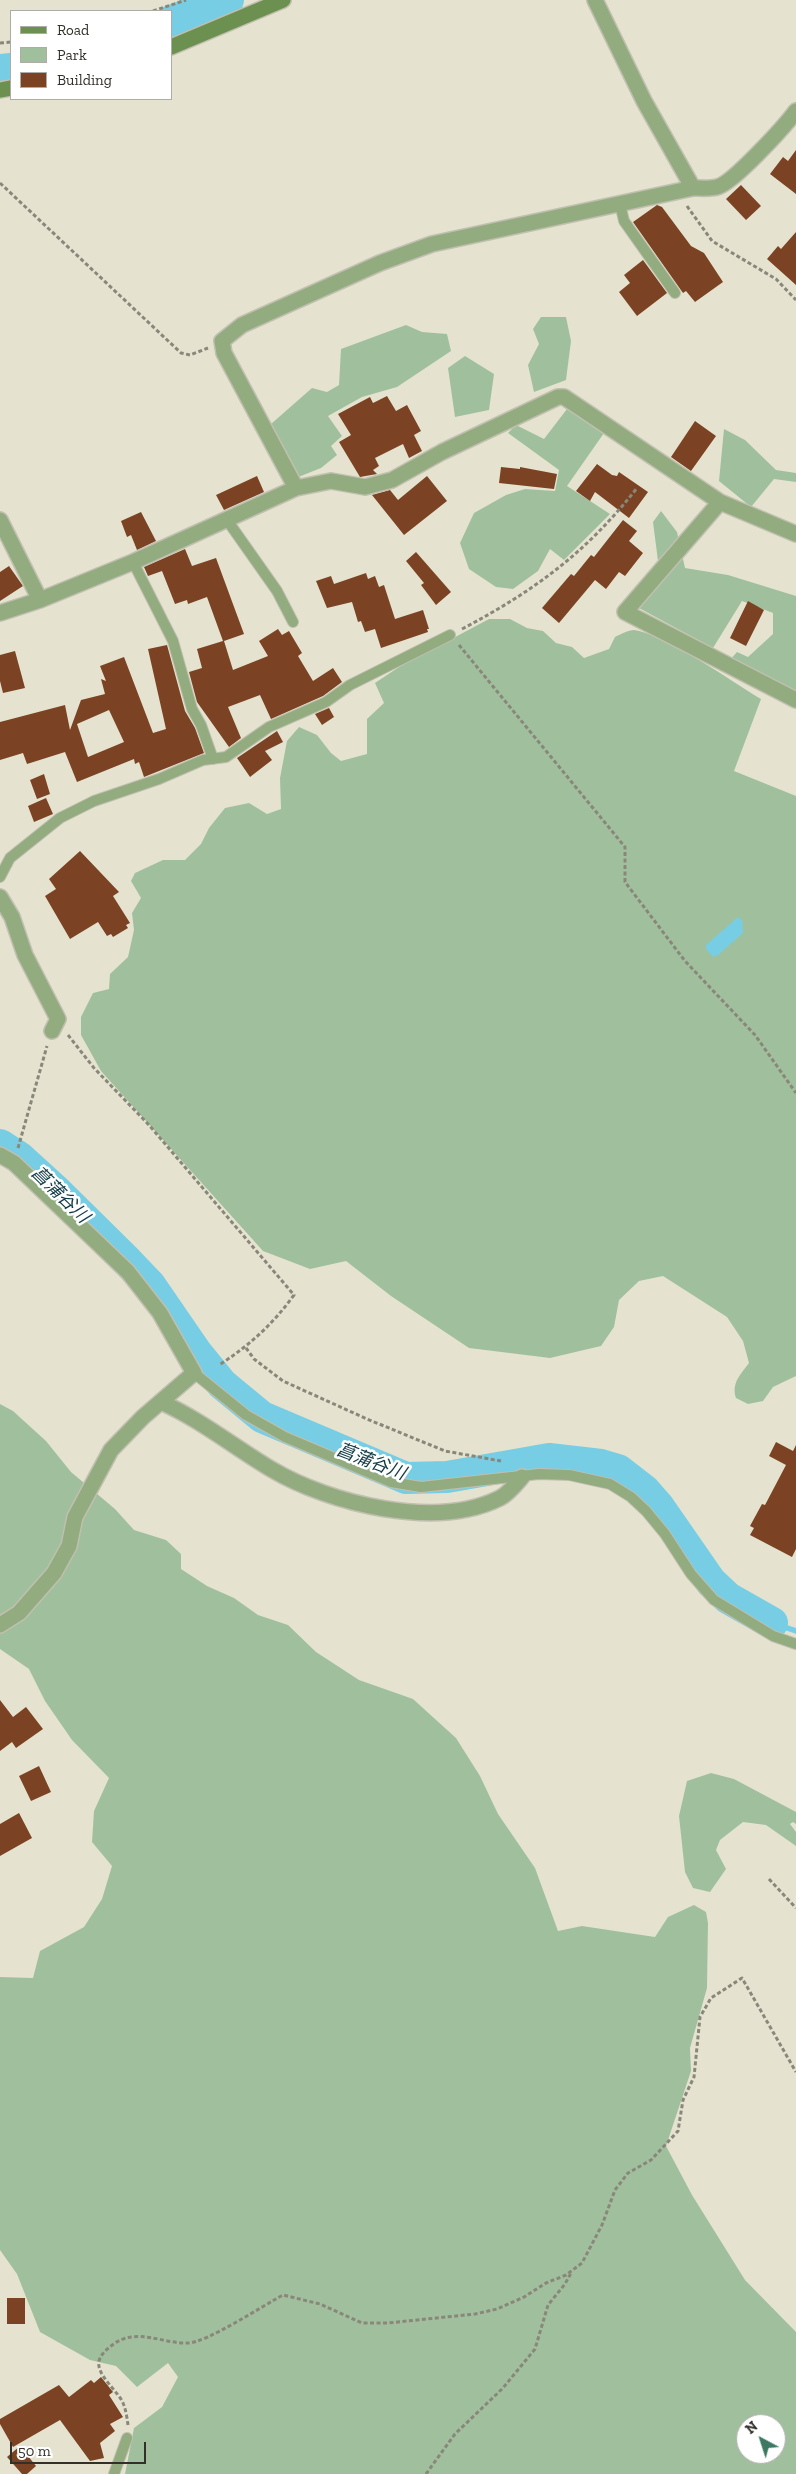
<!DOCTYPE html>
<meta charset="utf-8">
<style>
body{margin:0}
#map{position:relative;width:796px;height:2474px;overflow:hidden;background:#e5e3d0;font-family:"Zilla Slab",serif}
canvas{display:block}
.legend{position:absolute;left:10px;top:10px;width:162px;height:90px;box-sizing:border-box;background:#fff;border:1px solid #adaca9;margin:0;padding:6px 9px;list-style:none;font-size:15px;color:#323029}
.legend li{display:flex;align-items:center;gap:10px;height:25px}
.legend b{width:25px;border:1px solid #adaca9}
.north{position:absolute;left:736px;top:2414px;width:50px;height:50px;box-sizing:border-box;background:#fff;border:1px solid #adaca9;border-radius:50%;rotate:320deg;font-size:14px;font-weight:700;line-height:20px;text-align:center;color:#323029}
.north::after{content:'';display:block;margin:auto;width:18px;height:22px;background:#3c7862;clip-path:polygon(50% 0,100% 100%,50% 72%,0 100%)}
.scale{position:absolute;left:10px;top:2442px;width:136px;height:22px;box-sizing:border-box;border:2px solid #323029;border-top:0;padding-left:6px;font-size:15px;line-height:18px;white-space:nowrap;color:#323029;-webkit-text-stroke:4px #fff;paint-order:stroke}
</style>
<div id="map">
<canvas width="796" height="2474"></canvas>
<ul class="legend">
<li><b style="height:6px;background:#6c904f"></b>Road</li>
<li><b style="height:14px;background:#a0c09d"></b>Park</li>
<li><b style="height:14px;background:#7b4323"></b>Building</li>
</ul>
<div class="north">N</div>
<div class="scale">50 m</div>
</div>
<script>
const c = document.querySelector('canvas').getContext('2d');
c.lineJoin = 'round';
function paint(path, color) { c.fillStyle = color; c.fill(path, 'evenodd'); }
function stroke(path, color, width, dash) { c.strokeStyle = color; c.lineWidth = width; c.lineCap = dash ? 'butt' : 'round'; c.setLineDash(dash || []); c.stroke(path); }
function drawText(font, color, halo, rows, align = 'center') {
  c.font = font + ' "Zilla Slab","Noto Sans JP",serif'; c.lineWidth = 5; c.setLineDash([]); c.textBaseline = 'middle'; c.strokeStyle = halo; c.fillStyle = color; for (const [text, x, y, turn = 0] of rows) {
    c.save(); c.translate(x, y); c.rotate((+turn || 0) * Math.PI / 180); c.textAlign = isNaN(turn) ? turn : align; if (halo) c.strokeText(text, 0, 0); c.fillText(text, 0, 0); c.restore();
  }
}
paint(new Path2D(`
 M541,317H566L571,341L566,380L534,392L528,365L539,344L533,329Z
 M406,325L422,332L447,334L451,351L397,387L362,397L328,416L342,436L331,446L337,455L321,468L296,478L271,424L312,388L327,392L339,385L341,349Z
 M465,356L494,374L489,410L455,417L448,368Z
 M567,409L604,433L567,486L610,514L564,560L550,549L538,571L513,589L496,587L469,569L460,543L474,513L506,495L525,489L555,491L559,470L508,433L516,425L544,439Z
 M724,429L745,440L776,470L796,473V482L774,479L751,507L719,481Z
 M661,511L677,532L685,568L728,575L796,596V691L793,693L729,661L737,652L748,657L773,634V613L742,601L713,648L639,608L660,577L653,522Z
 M489,619H510L527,628L543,631L556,643L572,647L584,658L609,649L615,637C621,634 628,630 634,630C665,634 731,681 761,699L734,771L796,796V1376L773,1387L763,1401L748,1404L736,1398C731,1383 741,1374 749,1363L743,1341L727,1317L663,1276L639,1281L619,1300L614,1327L601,1346L550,1358L469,1348L391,1296L346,1261L310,1269L263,1251L101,1071L81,1035V1017L93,993L109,989L110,974L128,957L134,930L132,913L141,898L131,881L135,873L163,860H185L201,844L209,828L225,808L249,803L267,814L281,809L280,778L287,741L299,727L317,735L331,753L341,761L367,754V719L384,703L375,683L399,667Z
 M0,1404L13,1411L46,1441L71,1472L115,1509L134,1530L166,1540L181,1554V1569L207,1586L234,1598L258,1615L288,1625L316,1652L359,1680L413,1699L456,1738L480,1776L498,1814L535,1868L558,1931L582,1926L655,1937L668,1917L694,1905L706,1912L708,1923L707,1988L690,2048L691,2071L666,2146L692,2195L745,2280L796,2332V2474H125L134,2428L162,2407L178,2377L168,2363L137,2387L116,2366L90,2360L40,2332L17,2274L0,2250V1977L33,1978L40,1951L84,1927L102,1899L112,1866L92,1842L94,1811L109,1778L72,1740L45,1701L29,1669L0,1649ZM746,2424H776V2454H746Z
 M711,1773L734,1779L796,1812V1824L793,1822L790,1824L796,1832V1846L766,1825L743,1822L720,1840L716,1850L726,1869L710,1892L693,1888L685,1872L679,1816L687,1781Z`), '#a0c09d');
paint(new Path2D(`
 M738,917L742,920L743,933L718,955L713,957L706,949V945Z`), '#76cde4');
stroke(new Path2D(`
 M772,1623L796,1631`), '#76cde4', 5.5);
stroke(new Path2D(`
 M171,21L228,0
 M0,70L11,69
 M0,1145L20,1158L54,1189L128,1262L150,1285L196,1352L222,1384L262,1417L406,1478L447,1477L549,1459L601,1465L618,1470L645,1491L659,1507L711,1582L728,1598L772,1623`), '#76cde4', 32);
paint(new Path2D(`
 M796,150V194L770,174L783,157L788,161Z
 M741,185L761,206L746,220L726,199Z
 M657,205L662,207L691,246L704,253L723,282L695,302L686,291L683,293L633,222Z
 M796,232V285L767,259L778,246L781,249Z
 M643,260L667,293L637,316L619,292L630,283L624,275Z
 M387,396L396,411L407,405L421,431L414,435L422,451L409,458L403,444L375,458L379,466L373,470L377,474L360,477L339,442L351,435L338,414L370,397L373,403Z
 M695,421L716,436L691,471L671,457Z
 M597,464L612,475L617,476L619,472L648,492L629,518L595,492L590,501L576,491Z
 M501,467L520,469V467L557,474L554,489L499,483Z
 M257,476L264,492L224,510L216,495Z
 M427,476L447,501L404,535L372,495L390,490L398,500Z
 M141,512L156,541L137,550L131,535L127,537L121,521Z
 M623,520L637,531L629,541L643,553L625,576L619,572L606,589L595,580L559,623L542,608L571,574L574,576L591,555L594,557Z
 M185,549L192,566L216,558L244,634L224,641L233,670L268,656L259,641L278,629L282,635L289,631L302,653L298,656L313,681L333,668L342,682L323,696L271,719L260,695L228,707L241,738L229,747L197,702L189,672L202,668L197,649L223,641L207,597L188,604L187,600L175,604L162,571L148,576L144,567Z
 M416,552L451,592L436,605L421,585L424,583L406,561Z
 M9,566L23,586L0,601V572Z
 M366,573L368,579L375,576L379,587L384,585L395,619L423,610L429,629H427L428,632L381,648L375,629L365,632L361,621L358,622L352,602L327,608L316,581L331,576L334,584Z
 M748,601L764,610L746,646L730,638Z
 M167,645L185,711L195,728L204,753L144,777L139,762L135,764L134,759L77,782L65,752L27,764L23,753L0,760V722L65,705L70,730L81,700L105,694L101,679L106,681L100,666L124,657L153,733L166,729L148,649ZM109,710L124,742L88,757L77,724Z
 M15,651L25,688L3,693L0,681V655Z
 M329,708L334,717L322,725L315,714Z
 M277,731L283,742L265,751L272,760L250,777L237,758Z
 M44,774L50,794L37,799L30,780Z
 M46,798L53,814L34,822L28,806Z
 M80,851L119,892L113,896L130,923L126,925L128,928L113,937L111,934L107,936L98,922L70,939L45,896L56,889L49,879Z
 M776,1442L793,1451L796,1445V1549L792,1557L750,1535L754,1528L750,1526L762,1504L765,1505L786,1465L769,1456Z
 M0,1700L13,1717L26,1707L43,1729L16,1748L12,1742L0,1751Z
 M39,1766L51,1792L31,1801L19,1776Z
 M19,1813L32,1838L0,1856V1824Z
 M7,2298H25V2324H7Z
 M101,2377L113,2392L109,2395L123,2417L110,2424L115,2431L100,2443L104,2458L90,2461L60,2420L13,2447L0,2424V2419L59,2385L69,2397L91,2380L94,2383Z
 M20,2446L36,2466L27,2474H22L7,2457Z`), '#7b4323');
const lane = new Path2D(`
 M620,204L624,221L675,293
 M227,520L277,591L293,622
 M133,562L173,641L192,709L201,725L213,759
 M0,877L10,858L60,818L94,801L159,779L203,760L226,757L269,727L326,702L350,685L450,635
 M194,1373L246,1415L285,1437L391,1482L421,1487L539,1474L569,1475L610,1484L631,1497L646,1511L665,1534L691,1574L714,1600L773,1636L796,1644
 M114,2474L127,2438`);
const street = new Path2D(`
 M595,0L644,101L693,188
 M296,488L224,353L222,341L242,325L380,263L432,244L693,188C700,188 709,189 717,187C732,184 785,126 796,111
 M720,502L625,612L796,700
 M0,520L40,600
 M0,613L40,600L133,562L296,488L331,481L365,487L392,480L442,452L558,397H564L720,502L796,534
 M0,897L12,917L25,955L58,1019L52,1031
 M0,1155L14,1163L128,1272L160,1313L194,1373L143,1417L111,1450L75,1517L69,1546L54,1573L19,1613L0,1625
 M161,1402C201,1420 234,1447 271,1469C330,1504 436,1530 500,1498C508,1494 516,1484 522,1477`);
const secondary = new Path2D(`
 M171,47L283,0
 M0,90L11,88`);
stroke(lane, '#c1bfaf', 12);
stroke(street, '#c1bfaf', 18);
stroke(secondary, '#c1bfaf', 18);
stroke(new Path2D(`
 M153,11L186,0
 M0,43L11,42
 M0,183L181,353L190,355L208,348
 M687,206L712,241L776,279L796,300
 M462,629C534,591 586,553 637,488
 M459,645L625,847V882L685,961L755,1035L796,1093
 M68,1035L94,1068L149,1125L294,1295C273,1324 249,1346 219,1365
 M18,1148L47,1046
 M246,1348L254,1359L283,1381L367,1419L445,1451L501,1461
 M769,1879L796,1908
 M128,2425C127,2418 126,2410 123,2403C118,2391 96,2375 99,2361C101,2354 106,2350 111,2346C135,2326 162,2344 188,2343C206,2343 264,2305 283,2295L320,2304L362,2323H388L475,2314L497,2309L524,2297L546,2283L566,2275L582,2263L602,2225L615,2190L628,2173L651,2160L678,2131L683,2100L694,2077L700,2017L711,1998L742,1978L796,2072
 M426,2474L455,2434L503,2388L535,2349L548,2305L565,2284L571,2273`), '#89877a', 3, [4, 2.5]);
stroke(lane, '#92ac80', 10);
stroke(street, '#92ac80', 15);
stroke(secondary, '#6c904f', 15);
drawText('italic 18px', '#133c46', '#fff', [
 ["菖蒲谷川",60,1195,44],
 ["菖蒲谷川",371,1462,21]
]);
</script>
